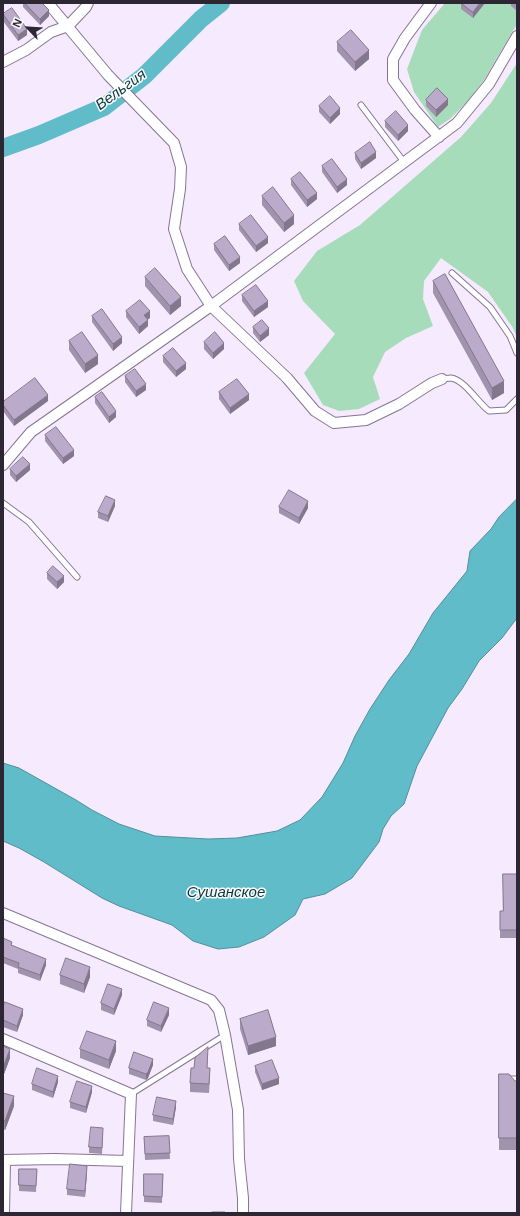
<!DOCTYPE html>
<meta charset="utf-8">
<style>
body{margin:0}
#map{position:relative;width:520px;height:1216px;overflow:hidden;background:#f5eafe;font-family:Helvetica,sans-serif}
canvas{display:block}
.frame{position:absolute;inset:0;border:4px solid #2d2633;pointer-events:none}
.north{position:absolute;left:8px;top:8px;width:40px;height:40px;-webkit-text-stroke:3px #fcfcfc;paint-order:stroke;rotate:295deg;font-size:11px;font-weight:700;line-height:16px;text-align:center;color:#2d2633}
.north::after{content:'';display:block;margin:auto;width:14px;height:18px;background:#2d2633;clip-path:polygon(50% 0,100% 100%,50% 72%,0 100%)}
</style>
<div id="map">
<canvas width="520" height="1216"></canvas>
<div class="frame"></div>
<div class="north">N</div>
</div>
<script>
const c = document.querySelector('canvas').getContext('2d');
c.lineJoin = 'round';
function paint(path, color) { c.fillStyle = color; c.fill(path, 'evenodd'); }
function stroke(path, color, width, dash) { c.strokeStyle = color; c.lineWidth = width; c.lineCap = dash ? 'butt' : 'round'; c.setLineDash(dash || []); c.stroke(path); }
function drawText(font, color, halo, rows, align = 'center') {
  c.font = font + ' Helvetica,sans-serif'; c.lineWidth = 3; c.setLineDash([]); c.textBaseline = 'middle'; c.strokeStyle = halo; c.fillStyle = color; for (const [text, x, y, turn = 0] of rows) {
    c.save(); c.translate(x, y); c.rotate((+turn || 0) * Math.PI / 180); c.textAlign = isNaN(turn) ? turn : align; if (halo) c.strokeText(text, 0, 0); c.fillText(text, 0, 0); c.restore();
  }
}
paint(new Path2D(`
 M445,3H517V24L484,80L468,101L450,119L438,127L414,92L407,69L422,30Z
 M517,63V338L513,328L488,292L441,258L424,281L423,299L433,326L406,338L385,352L373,377L380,399L359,409L339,411L323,405L304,373L335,334L303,301L294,281L317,251L360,225L461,137L491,103Z`), '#a7dcbb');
const water = new Path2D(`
 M517,499V618L502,638L479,661L462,689L448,708L417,766L404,804L391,816L383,829L379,842L352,878L325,894L303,899L295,915L264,937L239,947L218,949L193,941L172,925L119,906L102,898L44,862L19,848L3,841V763L19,768L76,800L92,810L119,824L155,836L208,839L237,838L277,831L300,820L322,797L343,763L355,736L370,709L389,680L409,654L433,613L467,571L470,551L491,529L499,517Z`);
paint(water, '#60bcc9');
stroke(water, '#518f9c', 1);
stroke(new Path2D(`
 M3,148L39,135L104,107L144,76L201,19L221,3`), '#60bcc9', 18);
const service = new Path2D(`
 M361,105L404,162
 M452,273L490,307L510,336L517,353
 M442,379C444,379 448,378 451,378C465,380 478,403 489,411L506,410L517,399
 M3,503L29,522L77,577
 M508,1079H517
 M131,1094L225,1035`);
const minor = new Path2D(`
 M48,3L108,75L174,143L181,167L180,189L174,229L187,269L211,306L287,378L315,411L334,423L366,420L399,404L432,383L442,379
 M431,3L405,38L393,59V80L415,110L439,137
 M3,62L26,50L51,32L68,26L86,7L88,3
 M3,465L31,432L211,306L457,123L489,84L517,36
 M3,913L211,1000L219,1010L225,1035L238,1110L239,1159L243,1198V1213
 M3,1039L131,1094L126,1213
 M3,1160L55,1159L128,1161
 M4,1213L5,1161`);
stroke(service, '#867594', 7);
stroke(minor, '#867594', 12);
stroke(service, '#fff', 5);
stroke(minor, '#fff', 10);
paint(new Path2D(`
 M23,3H42L49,16L40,25L23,7Z
 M461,3H485L473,18L461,9Z
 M511,3H517V11L511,6Z
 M3,14L27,35L18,41L3,21Z
 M337,42L369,59L355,71L337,51Z
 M426,100L448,105L436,117L426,106Z
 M319,106L340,114L330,124L319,112Z
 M385,121L408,131L398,141L385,127Z
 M355,153L376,158L361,169L355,159Z
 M322,166L347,185L337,193L322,172Z
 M291,179L317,199L307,207L291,185Z
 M262,196L294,224L284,232L262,205Z
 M239,224L268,243L256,252L239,230Z
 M214,244L240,263L229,271L214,250Z
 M145,277L181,306L170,315L145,286Z
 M433,281L504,393L492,400L433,293Z
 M242,295L268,307L254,317L242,301Z
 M126,311L150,318L147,319L148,326L139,334L126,317Z
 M92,316L122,343L113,351L92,322Z
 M253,327L269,335L260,342L253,333Z
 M69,341L98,364L85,373L69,350Z
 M204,342L224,349L213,359L204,349Z
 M163,356L186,369L176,377L163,362Z
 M125,376L146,390L136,397L125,382Z
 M219,392L249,400L230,414L219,399Z
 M95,397L116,417L109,423L95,403Z
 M48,401L14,426L3,411V405Z
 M45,435L74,456L63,464L45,441Z
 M10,469L30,470L16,482L10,475Z
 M115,506L108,522L98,518V512Z
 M279,507L308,508L299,524L279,513Z
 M47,573L64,582L57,589L47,579Z
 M517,874V938H500V911H503Z
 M3,938L12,945L46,965L40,981L18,973V969L3,963Z
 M60,975L90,977L84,993L60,984Z
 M122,995L114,1015L101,1010V1003Z
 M3,1007L23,1015L17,1032L3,1027Z
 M169,1015L161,1032L147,1026V1020Z
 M240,1019L276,1046L248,1055L240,1029Z
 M3,1046L10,1058L4,1074H3Z
 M80,1049L116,1051L109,1069L80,1058Z
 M208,1056L207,1068L210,1077L209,1093L190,1092V1083L194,1068Z
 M153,1065L148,1078L146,1080L129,1074V1068Z
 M255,1066L279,1084L262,1090L255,1072Z
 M499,1074L515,1081H517V1150H499Z
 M58,1082L53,1098L32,1090V1084Z
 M92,1092L86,1113L70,1108V1102Z
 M3,1093L14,1106L5,1130L3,1129Z
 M176,1107L173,1125L153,1121V1115Z
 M103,1134L102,1154L89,1153V1147Z
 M169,1136L170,1159L145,1160L144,1137Z
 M19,1169H37L36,1192L19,1191Z
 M87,1172L85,1197L67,1195V1189Z
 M144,1174H163L162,1203L144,1202Z`), '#a192ae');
paint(new Path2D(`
 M480,3H485L473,18V12Z
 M49,10V16L40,25V19Z
 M27,29V35L18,41V35Z
 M369,50V59L355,71V62Z
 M448,99V105L436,117V110Z
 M340,108V114L330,124V118Z
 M408,125V131L398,141V135Z
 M376,152V158L361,169V163Z
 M347,179V185L337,193V187Z
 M317,193V199L307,207V200Z
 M294,215V224L284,232V223Z
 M268,237V243L256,252V246Z
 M240,257V263L229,271V265Z
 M181,297V306L170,315V306Z
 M268,301V307L254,317V311Z
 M150,311V318L144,322V315Z
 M148,320V326L139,334V327Z
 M269,328V335L260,342V336Z
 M122,337V343L113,351V344Z
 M224,343V349L213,359V353Z
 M98,355V364L85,373V364Z
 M186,363V369L176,377V371Z
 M504,381V393L492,400V388Z
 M146,384V390L136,397V391Z
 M249,394V400L230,414V408Z
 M48,395V401L14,426V420Z
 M116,411V417L109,423V417Z
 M74,450V456L63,464V458Z
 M30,464V470L16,482V476Z
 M115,500V506L108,522V516Z
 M308,501V508L299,524V518Z
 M64,576V582L57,589V582Z
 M46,959V965L40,981V975Z
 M90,967V977L84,993V984Z
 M122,989V995L114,1015V1009Z
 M169,1008V1015L161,1032V1026Z
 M23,1009V1015L17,1032V1026Z
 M276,1037V1046L248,1055V1046Z
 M116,1041V1051L109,1069V1060Z
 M10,1049V1058L4,1074V1065Z
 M153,1059V1065L148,1078L146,1080V1074Z
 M58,1076V1082L53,1098V1092Z
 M279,1078V1084L262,1090V1084Z
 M92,1086V1092L86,1113V1107Z
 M14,1096V1106L5,1130V1121Z
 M176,1101V1107L173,1125V1119Z
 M87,1166V1172L85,1197V1191Z`), '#83778d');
const building = new Path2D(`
 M25,3H42L49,10L40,19Z
 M461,3H480L473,12Z
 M12,8L27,29L18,35L3,14Z
 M351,30L369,50L355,62L337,42Z
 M437,88L448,99L436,110L426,100Z
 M330,96L340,108L330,118L319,106Z
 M396,111L408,125L398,135L385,121Z
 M370,142L376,152L361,163L355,153Z
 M332,159L347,179L337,187L322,166Z
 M300,172L317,193L307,200L291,179Z
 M273,187L294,215L284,223L262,196Z
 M251,215L268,237L256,246L239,224Z
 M225,236L240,257L229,265L214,244Z
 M155,268L181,297L170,306L145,277Z
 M445,274L504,381L492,388L433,281Z
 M256,285L268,301L254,311L242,295Z
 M140,300L150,311L144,315L148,320L139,327L126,311Z
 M102,309L122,337L113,344L92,316Z
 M262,320L269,328L260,336L253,327Z
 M82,332L98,355L85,364L69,341Z
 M215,332L224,343L213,353L204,342Z
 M173,348L186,363L176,371L163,356Z
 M135,369L146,384L136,391L125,376Z
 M35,378L48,395L14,420L3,405V402Z
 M237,379L249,394L230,408L219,392Z
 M102,392L116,411L109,417L95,397Z
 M56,427L74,450L63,458L45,435Z
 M23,457L30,464L16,476L10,469Z
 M289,490L308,501L299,518L279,507Z
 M106,496L115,500L108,516L98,512Z
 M53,566L64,576L57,582L47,573Z
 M503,874H517V930H500V911H503Z
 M3,938L12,942L11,945L46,959L40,975L18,967L19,963L3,957Z
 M66,958L90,967L84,984L60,975Z
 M108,984L122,989L114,1009L101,1003Z
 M5,1002L23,1009L17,1026L3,1020V1007Z
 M154,1002L169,1008L161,1026L147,1020Z
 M268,1010L276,1037L248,1046L240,1019Z
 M87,1031L116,1041L109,1060L80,1049Z
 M3,1046L10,1049L4,1065H3Z
 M208,1047L207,1068H210L209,1084L190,1083L191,1068H194L195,1058Z
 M134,1052L153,1059L148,1072L146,1074L129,1068Z
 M272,1060L279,1078L262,1084L255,1066Z
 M37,1068L58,1076L53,1092L32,1084Z
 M499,1074H509L515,1081H517V1138H499Z
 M77,1081L92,1086L86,1107L70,1102Z
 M3,1093L14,1096L5,1121L3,1120Z
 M157,1097L176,1101L173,1119L153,1115Z
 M91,1127L103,1128L102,1148L89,1147Z
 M169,1136L170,1153L145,1154L144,1137Z
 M70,1164L87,1166L85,1191L67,1189Z
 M19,1169H37L36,1186L19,1185Z
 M144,1174H163L162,1197L144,1196Z
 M212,1212H225V1213H212Z`);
paint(building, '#bbaaca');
stroke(building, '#83778d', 1);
drawText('italic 15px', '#0b383e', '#fcfcfc', [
 ["Вельгия",121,90,-36],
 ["Сушанское",226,893]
]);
</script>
